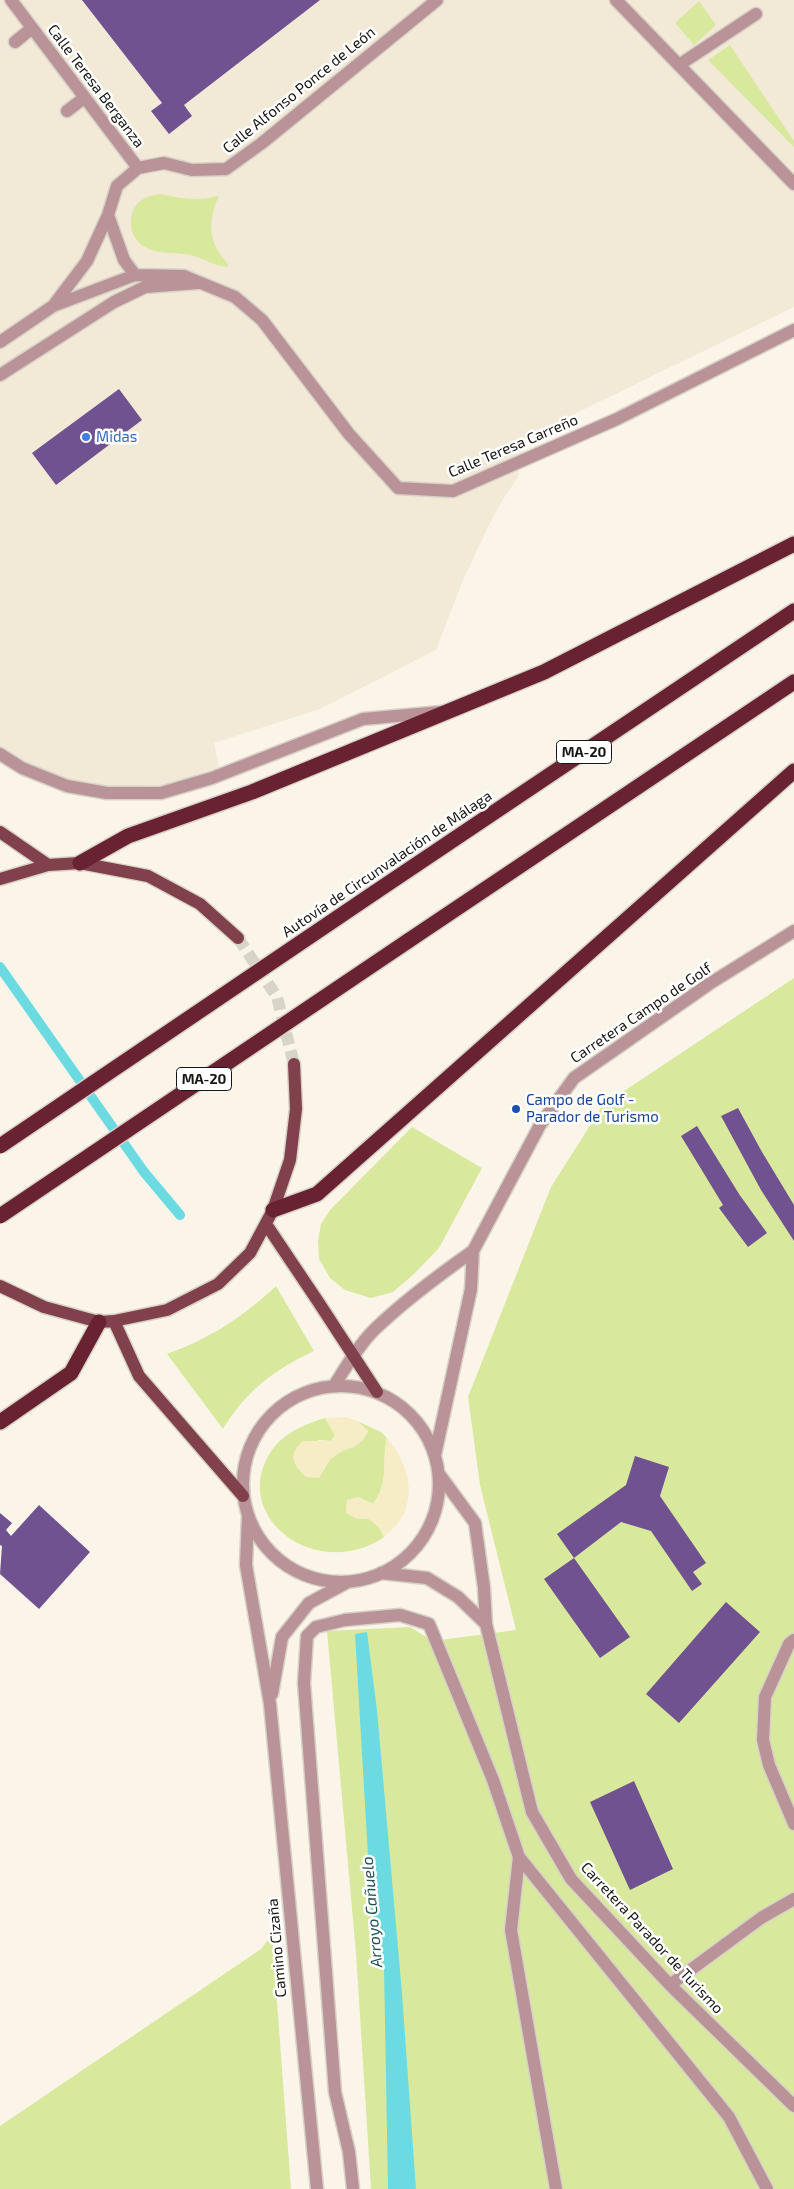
<!DOCTYPE html>
<meta charset="utf-8">
<style>
body{margin:0}
canvas{display:block;background:#fbf5e9}
</style>
<canvas width="794" height="2189"></canvas>
<script>
const c = document.querySelector('canvas').getContext('2d');
c.lineJoin = 'round';
function paint(path, color) { c.fillStyle = color; c.fill(path, 'evenodd'); }
function stroke(path, color, width, dash) { c.strokeStyle = color; c.lineWidth = width; c.lineCap = dash ? 'butt' : 'round'; c.setLineDash(dash || []); c.stroke(path); }
function drawText(font, color, halo, rows, align = 'center') {
  c.font = font + ' "Exo 2",sans-serif'; c.lineWidth = 5; c.setLineDash([]); c.textBaseline = 'middle'; c.strokeStyle = halo; c.fillStyle = color; for (const [text, x, y, turn = 0] of rows) {
    c.save(); c.translate(x, y); c.rotate((+turn || 0) * Math.PI / 180); c.textAlign = isNaN(turn) ? turn : align; if (halo) c.strokeText(text, 0, 0); c.fillText(text, 0, 0); c.restore();
  }
}
paint(new Path2D(`
 M0,0H794V307L523,439L518,477L500,504L487,529L463,580L436,650L320,709L214,743L219,767L166,785L105,787L67,780L18,763L0,748Z`), '#f3e9d7');
paint(new Path2D(`
 M699,1L716,25L694,45L675,23Z
 M730,45L794,141V147L708,60Z
 M161,194C182,199 198,201 219,196C210,215 207,235 220,254C223,259 227,260 228,267C216,267 203,258 191,255C171,251 144,257 133,234C130,226 130,219 133,211C138,199 149,195 161,194Z
 M794,978V2189H371L356,1953L327,1631L410,1627L433,1641L516,1630L480,1485L468,1397L551,1187L603,1105Z
 M412,1127L482,1168L439,1248L414,1274L393,1292L371,1298L345,1290L330,1278L319,1259L318,1241L321,1224L330,1210Z
 M276,1286L314,1351C275,1369 246,1391 223,1429L167,1354C209,1339 243,1317 276,1286Z
 M325,1418L335,1435L331,1441L318,1440L319,1478L330,1459L343,1450L354,1447L368,1431L357,1421L381,1432L387,1438C381,1464 390,1481 373,1504L358,1497L347,1501L346,1513L358,1519H369L379,1527L384,1537C372,1546 356,1551 341,1552C283,1556 234,1498 275,1446C286,1432 308,1423 325,1418Z
 M272,1935L291,2189H0V2126L261,1949Z`), '#d8e99d');
paint(new Path2D(`
 M346,1417L357,1421L368,1431C362,1449 346,1446 332,1458C326,1463 323,1471 319,1478L306,1477C293,1465 287,1454 303,1441H331L335,1435L325,1418Z
 M387,1438C405,1458 417,1491 402,1517C398,1525 390,1531 384,1537L379,1527L369,1519H358L346,1513L347,1500L358,1497L373,1504C389,1482 382,1463 387,1438Z`), '#f6ecc6');
paint(new Path2D(`
 M367,1632L377,1710L402,1993L416,2189H388L384,1969L371,1907L355,1634Z`), '#6cdbe1');
stroke(new Path2D(`
 M0,967L144,1172L180,1215`), '#6cdbe1', 10);
paint(new Path2D(`
 M82,0H320L184,105L192,116L169,134L151,111L162,103Z
 M119,389L142,420L56,485L32,453Z
 M738,1108L762,1152L794,1205V1241L761,1190L721,1116Z
 M697,1126L739,1194L767,1233L748,1247L719,1208L723,1205L681,1136Z
 M635,1456L669,1467L660,1496L706,1563L693,1572L702,1584L692,1591L651,1531L621,1522L574,1558L557,1534L626,1485Z
 M39,1505L90,1552L39,1609L0,1574L2,1546L0,1545V1513L12,1523L6,1530L11,1536Z
 M574,1558L630,1637L600,1658L544,1579Z
 M726,1602L760,1632L679,1723L646,1694Z
 M634,1781L673,1869L630,1890L590,1802Z`), '#705290');
stroke(new Path2D(`
 M238,938L277,997L294,1064`), '#d9d4c9', 12, [12, 6]);
const minor = new Path2D(`
 M11,0L138,168
 M616,0L794,184
 M15,42L32,28
 M679,65L756,14
 M67,111L84,98
 M108,215L124,260L135,275
 M53,306L87,261L108,215L117,186L138,168L164,163L192,170L226,169L262,143L437,0
 M0,342L53,306L135,275L184,276L235,297L262,320L349,434L398,488L453,491L617,419L794,330
 M0,375L114,302L145,287L198,283
 M0,754L22,768L67,786L107,793H161L212,778L363,719L441,712
 M334,1386C346,1367 358,1346 374,1330C404,1301 439,1275 473,1251
 M243 1484a98 98 0 1 1 196 0a98 98 0 1 1-196 0Z
 M435,1455L471,1289L473,1251L540,1125L574,1078L709,984L794,931
 M439,1474L475,1523L484,1588L486,1624L532,1812L571,1879L670,1985L794,2106
 M248,1516L246,1565L270,1704L317,2189
 M381,1573L427,1578L458,1597L486,1624
 M794,1640L789,1644L765,1697L763,1740L769,1765L794,1824
 M272,1694L282,1637L309,1603L348,1582
 M670,1985L761,1918L794,1899
 M353,2189L349,2152L335,2092L304,1683L307,1636L316,1627L345,1620L400,1615L429,1624L493,1780L519,1857
 M556,2189L511,1930L519,1857L729,2117L767,2189`);
const major = new Path2D(`
 M0,832L48,865
 M0,879L48,865L80,863L148,876L200,904L238,938
 M266,1224L319,1303L377,1392
 M0,1286L44,1307L99,1322L114,1321L167,1310L218,1284L250,1253L273,1210L290,1160L296,1109L294,1064
 M114,1321L139,1376L243,1496`);
const highway = new Path2D(`
 M80,863L128,836L252,792L544,672L794,544
 M374,893L794,611
 M408,941L794,682
 M273,1210L317,1194L794,771
 M0,1422L71,1373L99,1322`);
stroke(minor, '#d7d1c7', 15);
stroke(major, '#d7d1c7', 15);
stroke(highway, '#d7d1c7', 18);
stroke(minor, '#b99397', 12);
stroke(major, '#80414c', 12);
stroke(highway, '#692232', 15);
const highwayBridge = new Path2D(`
 M0,1146L374,893
 M0,1216L408,941`);
stroke(highwayBridge, '#d7d1c7', 18, []);
stroke(highwayBridge, '#692232', 15);
for (const [x, y, r, color] of [
 [86,437,5,"#3f7fe0"],
 [516,1109,5,"#1a4fb4"]
]) { const dot = new Path2D(); dot.arc(x, y, r, 0, 2 * Math.PI); c.fillStyle = color; c.fill(dot); stroke(dot, '#fff', 2); }
for (const [x, y, w] of [
 [584,752,55],
 [204,1079,55]
]) { const box = new Path2D(); box.roundRect(x - w / 2, y - 11.5, w, 23, 4); c.fillStyle = '#fff'; c.fill(box); stroke(box, '#181613', 1); }
drawText('bold 14px', '#181613', null, [
 ["MA-20",584,752],
 ["MA-20",204,1079]
]);
drawText('15px', '#181613', '#fff', [
 ["Calle Teresa Berganza",96,86,53],
 ["Calle Alfonso Ponce de León",299,90,-39],
 ["Calle Teresa Carreño",513,446,-23],
 ["Autovía de Circunvalación de Málaga",387,864,-34],
 ["Carretera Campo de Golf",641,1013,-34],
 ["Carretera Parador de Turismo",652,1938,47],
 ["Camino Cizaña",277,1948,-95]
]);
drawText('15px', '#366cbe', '#fff', [
 ["Midas",96,437]
], 'left');
drawText('15px', '#164399', '#fff', [
 ["Campo de Golf -",526,1100],
 ["Parador de Turismo",526,1117]
], 'left');
drawText('italic 16px', '#205154', '#fff', [
 ["Arroyo Cañuelo",372,1912,-95]
]);
</script>
